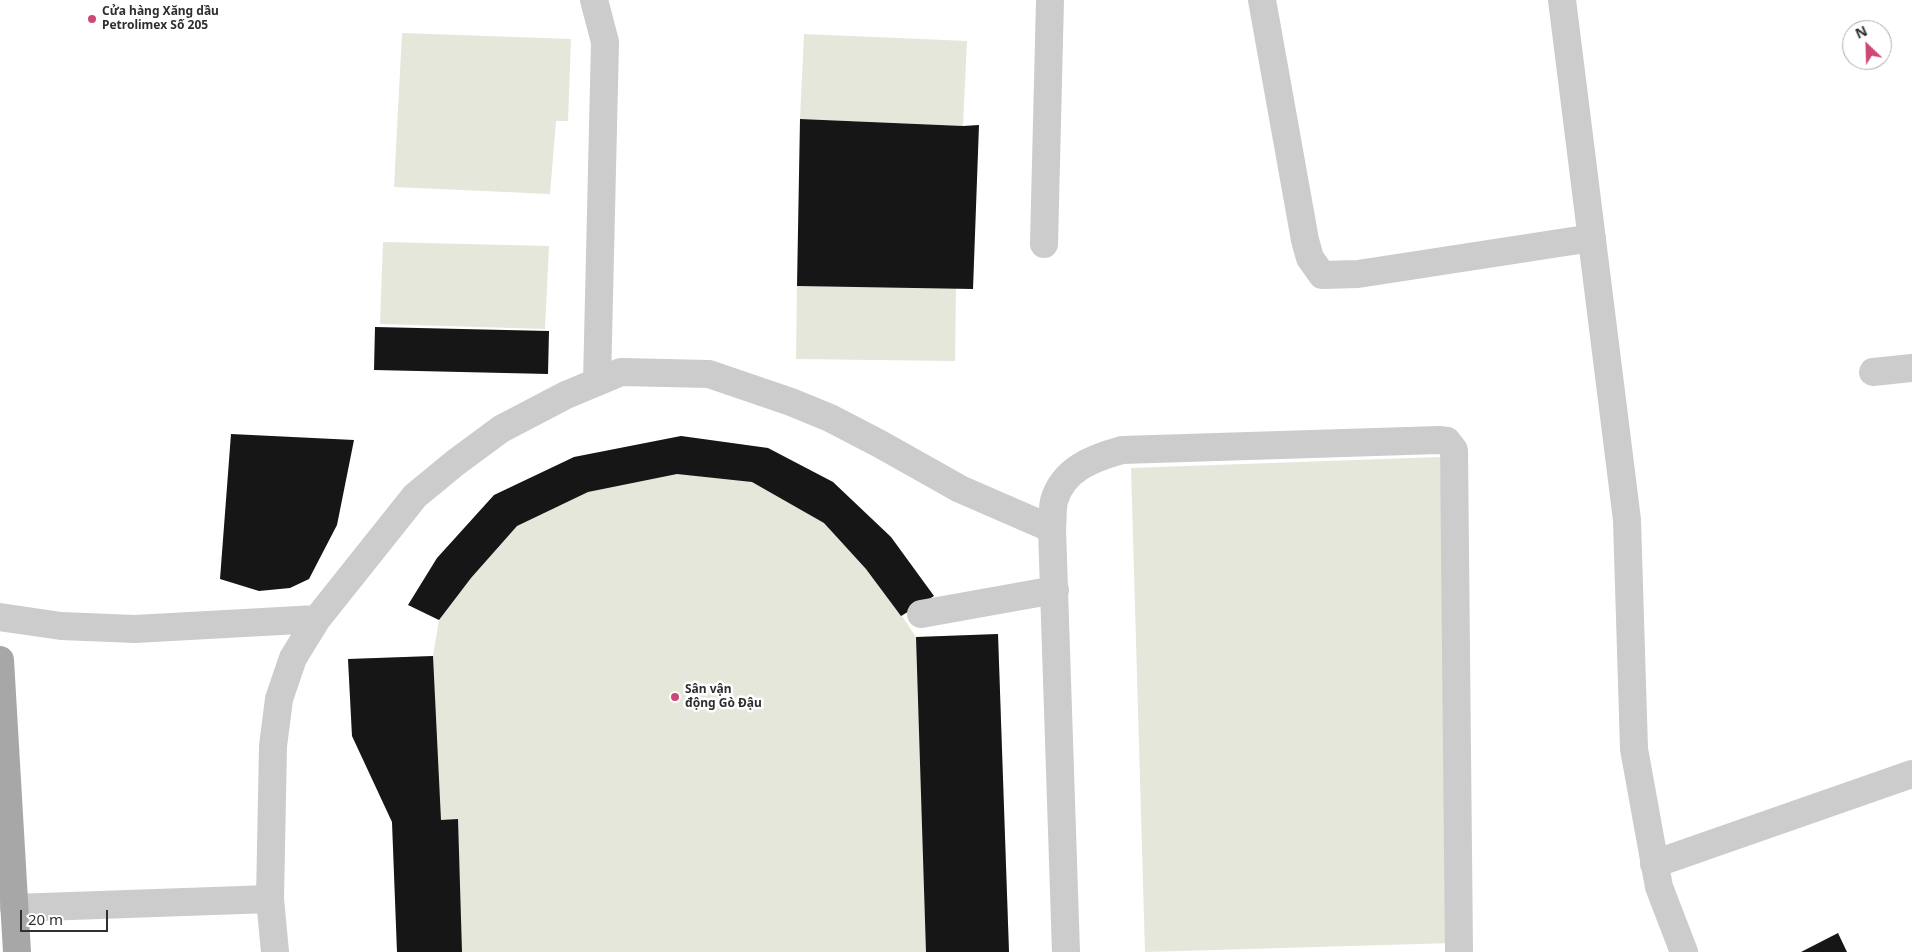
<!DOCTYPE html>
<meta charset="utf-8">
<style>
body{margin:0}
#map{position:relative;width:1912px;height:952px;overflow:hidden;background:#fff;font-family:"Noto Sans",sans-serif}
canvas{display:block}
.north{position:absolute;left:1842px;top:20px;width:50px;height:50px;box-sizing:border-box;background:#fff;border:1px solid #acacac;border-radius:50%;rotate:336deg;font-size:14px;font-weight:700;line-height:20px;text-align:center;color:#2f2f2f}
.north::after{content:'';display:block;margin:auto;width:18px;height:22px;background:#cf4775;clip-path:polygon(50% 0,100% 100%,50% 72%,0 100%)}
.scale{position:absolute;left:20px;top:910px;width:88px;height:22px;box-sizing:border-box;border:2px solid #2f2f2f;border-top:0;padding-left:6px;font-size:15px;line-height:18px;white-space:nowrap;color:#2f2f2f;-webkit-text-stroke:4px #fff;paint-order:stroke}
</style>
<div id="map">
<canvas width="1912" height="952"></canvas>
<div class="north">N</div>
<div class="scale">20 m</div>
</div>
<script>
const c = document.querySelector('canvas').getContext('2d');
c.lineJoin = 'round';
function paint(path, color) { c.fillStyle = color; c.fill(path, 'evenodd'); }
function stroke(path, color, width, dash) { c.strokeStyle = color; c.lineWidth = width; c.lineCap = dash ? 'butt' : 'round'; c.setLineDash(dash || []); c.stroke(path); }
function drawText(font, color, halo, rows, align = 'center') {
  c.font = font + ' "Noto Sans",sans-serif'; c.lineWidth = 5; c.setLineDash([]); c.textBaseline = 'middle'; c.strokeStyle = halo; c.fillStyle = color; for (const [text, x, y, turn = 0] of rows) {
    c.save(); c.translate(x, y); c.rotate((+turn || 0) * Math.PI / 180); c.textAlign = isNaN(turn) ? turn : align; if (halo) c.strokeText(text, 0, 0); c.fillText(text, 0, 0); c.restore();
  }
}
paint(new Path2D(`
 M402,33L571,39L568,121H556L550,194L394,187Z
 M804,34L967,41L963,126L800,119Z
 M383,242L549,246L545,329L380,324Z
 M797,286L956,287L955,361L796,359Z
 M681,436L768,448L833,482L891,537L934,596L902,616L916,637L998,634L1009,952H397L392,822L352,736L348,659L433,656L439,620L408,605L437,558L574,457Z
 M1440,457L1453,943L1145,952L1131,468Z`), '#e5e7db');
paint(new Path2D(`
 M800,119L963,126L979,125L973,289L797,286Z
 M375,327L549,331L548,374L374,370Z
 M231,434L354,440L337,525L309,579L290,588L259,591L220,579Z
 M681,436L768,448L833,482L891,537L934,596L901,616L866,569L824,523L752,482L677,474L588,492L517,526L471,578L439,620L408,605L437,558L494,495L574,457Z
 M998,634L1009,952H926L916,637Z
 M433,656L441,820L458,819L462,952H397L392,822L352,736L348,659Z
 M1838,933L1847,952H1801Z`), '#161616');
stroke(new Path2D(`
 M594,0L605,42L597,382
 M1262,0L1305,240L1310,258L1322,275L1358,274L1592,238
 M1562,0L1627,520L1634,749L1659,887L1684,952
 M1044,244L1050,0
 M1873,372L1912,368
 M921,614L1055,590
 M0,617L61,626L135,629L317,619
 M1654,864L1912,774
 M14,908L270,899
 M275,952L270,899L273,746L279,699L293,658L317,619L415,496L455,463L501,429L566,395L621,372L709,374L791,402L830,418L880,444L960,489L1052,529
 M1066,952L1052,529C1053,520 1052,510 1054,501C1063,469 1093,458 1122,450L1439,440L1447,441L1454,450L1459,952`), '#ccc', 28);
stroke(new Path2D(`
 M0,660L17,952`), '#a7a7a7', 28);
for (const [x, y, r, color] of [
 [92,19,5,"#cf4775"],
 [675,697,5,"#cf4775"]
]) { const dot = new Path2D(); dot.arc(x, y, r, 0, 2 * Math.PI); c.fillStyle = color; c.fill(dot); stroke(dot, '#fff', 2); }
drawText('bold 12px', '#2f2f2f', '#fff', [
 ["Cửa hàng Xăng dầu",102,12],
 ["Petrolimex Số 205",102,26],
 ["Sân vận",685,690],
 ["động Gò Đậu",685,704]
], 'left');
</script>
